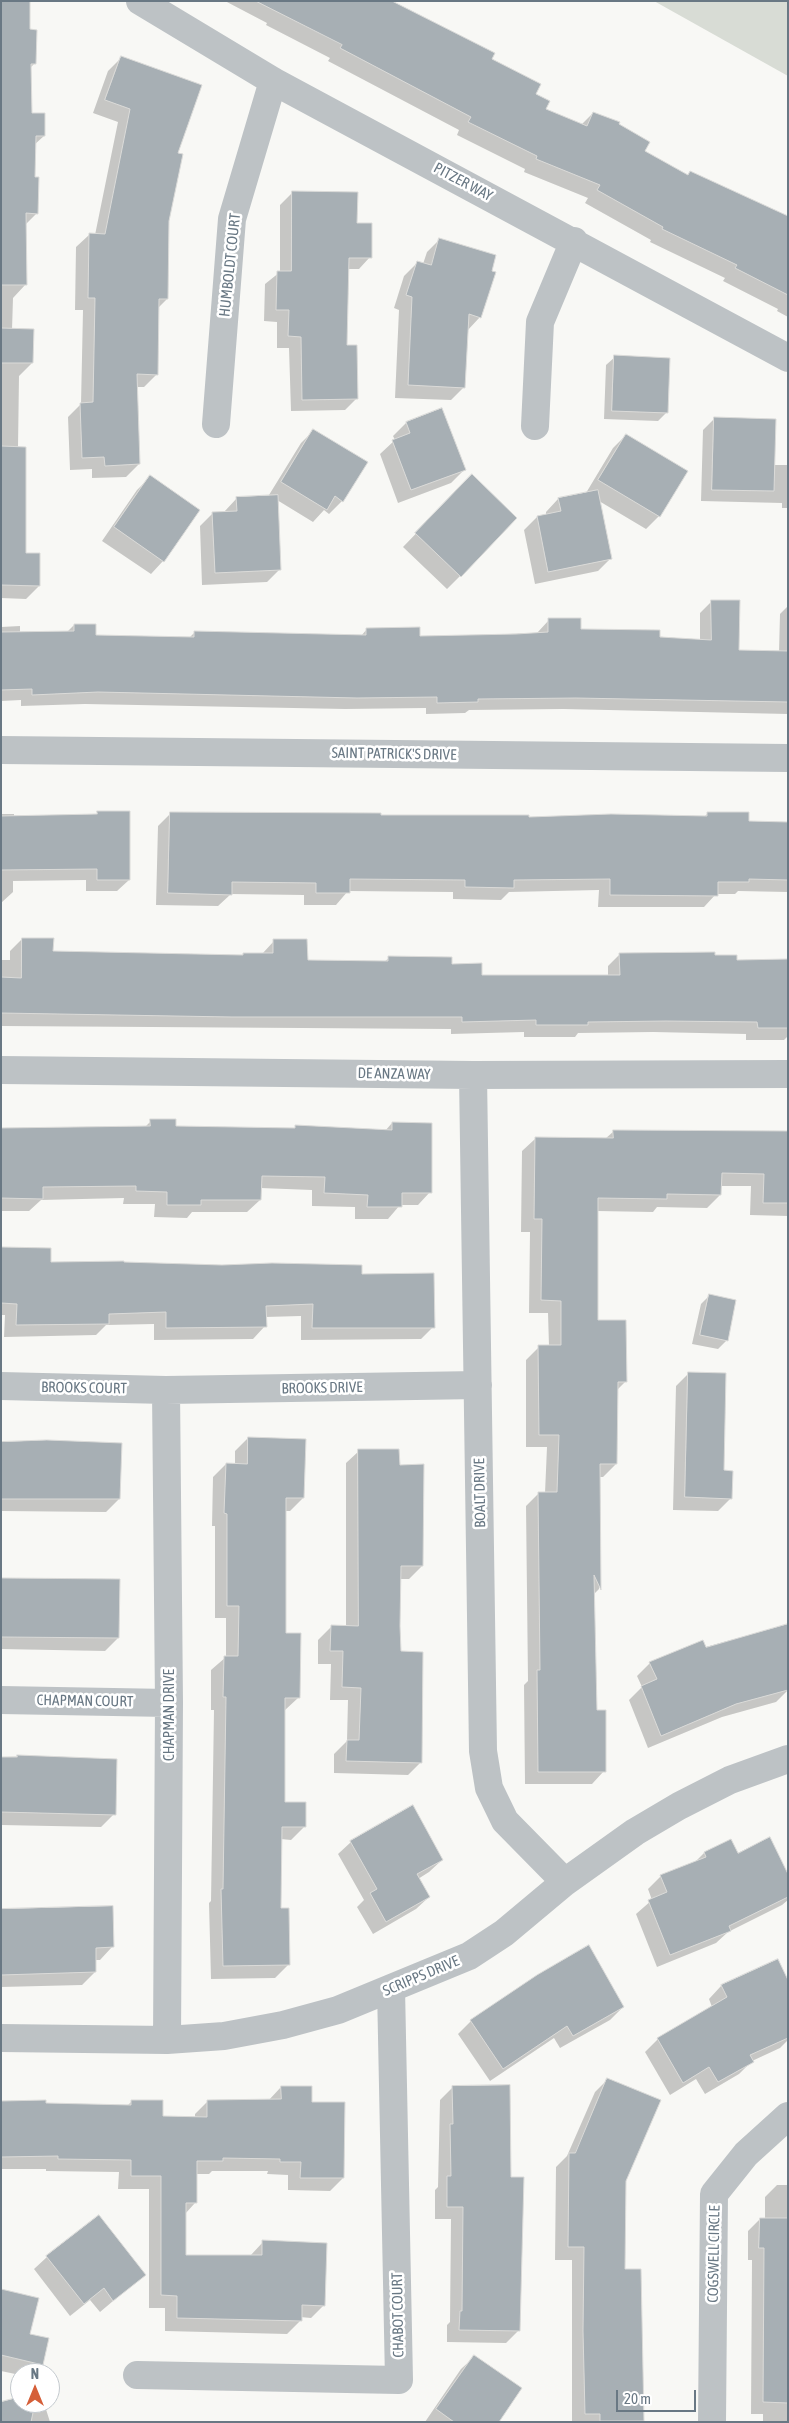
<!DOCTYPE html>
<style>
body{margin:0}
#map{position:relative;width:789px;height:2423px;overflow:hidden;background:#f8f8f5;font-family:"Asap Condensed",sans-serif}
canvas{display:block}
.frame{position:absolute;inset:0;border:2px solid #697884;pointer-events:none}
.north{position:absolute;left:10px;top:2363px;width:50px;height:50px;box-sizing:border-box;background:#fff;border:1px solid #c3c9ce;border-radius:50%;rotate:0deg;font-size:14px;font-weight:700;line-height:20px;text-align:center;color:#697884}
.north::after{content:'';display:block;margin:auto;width:18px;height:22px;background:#d55f39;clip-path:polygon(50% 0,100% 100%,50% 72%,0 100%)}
.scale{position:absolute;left:616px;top:2390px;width:80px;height:22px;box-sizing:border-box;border:2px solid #697884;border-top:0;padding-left:6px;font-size:15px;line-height:18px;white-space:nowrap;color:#697884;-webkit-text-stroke:4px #fff;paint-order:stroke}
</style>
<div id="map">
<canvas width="789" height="2423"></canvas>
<div class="frame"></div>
<div class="north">N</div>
<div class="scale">20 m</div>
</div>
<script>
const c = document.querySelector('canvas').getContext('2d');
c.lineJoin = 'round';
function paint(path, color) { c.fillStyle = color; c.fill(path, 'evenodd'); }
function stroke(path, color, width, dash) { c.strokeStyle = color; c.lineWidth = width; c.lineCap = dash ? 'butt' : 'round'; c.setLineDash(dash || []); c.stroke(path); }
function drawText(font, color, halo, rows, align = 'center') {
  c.font = font + ' "Asap Condensed",sans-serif'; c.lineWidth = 5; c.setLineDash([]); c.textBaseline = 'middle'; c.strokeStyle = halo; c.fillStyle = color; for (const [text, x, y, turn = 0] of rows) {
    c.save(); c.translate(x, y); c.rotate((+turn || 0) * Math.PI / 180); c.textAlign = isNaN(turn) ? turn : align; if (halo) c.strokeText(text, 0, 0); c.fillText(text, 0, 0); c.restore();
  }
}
paint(new Path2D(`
 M654,1H788V76Z`), '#d8dcd5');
paint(new Path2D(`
 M1,1L28,30L35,63L30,68L31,115L44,136L34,145L33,178L37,213L25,225L26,284L13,298L12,330L32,363L19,376L18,448L25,554L39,586L26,599L1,598Z
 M225,1H389L490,60L534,94L544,110L581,125L593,113L644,151L687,176L690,172L788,217V317L777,311L778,309L723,281L725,278L650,242L651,240L585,203L588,198L524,172L525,169L457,135L459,130L328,61L330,58L266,25L267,23Z
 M121,58L177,154L168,221L167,299L158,308L157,374L144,387H136L139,464L126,477L92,478V469L70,470L68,417L81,404L83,310H75L76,247L89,235H95L118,122L93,113L108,71Z
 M292,193L356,225L370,257L359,269H348L346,346L357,398L345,410L291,411L289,348H277V322L264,321L265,284L280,272V205Z
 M440,239L480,317L467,331L464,387L451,400L395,398L399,310L394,308L404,276L417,263L423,264L427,252Z
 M615,357L667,412L658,421L604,419L606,365Z
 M442,410L464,470L451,483L398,503L380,454L395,440L393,436L406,423Z
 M715,418L774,465H788V508H782V503L701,501L703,430Z
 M314,430L342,501L329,514L324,510L313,522L277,500L280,569L267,582L202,585L200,526L213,513L224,512L237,498L271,497L269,495L301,443Z
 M626,435L686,472L659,516L646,529L599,501L611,558L598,571L535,584L524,530L537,517L546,516V512L558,499L586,493L613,448Z
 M150,477L163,561L151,574L102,541L137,490Z
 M459,489L460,576L447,589L403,547Z
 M712,601L738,652L779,653L780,614L788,606V714L563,709L469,710L465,713L426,714V708L345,709L85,704L21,706V700L1,701V627L20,626V633L67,632L74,625L95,636L189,638L194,633L361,636L367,629L419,637L537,633L549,620L580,630L700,640V613Z
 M98,813L129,880L117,891H86V880L13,881V892L1,903V814H14V817L95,815Z
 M708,813L748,823L788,822V892L738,891L735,894H716L704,907H598L599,890L509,892L501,900L453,899V892L348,891L336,905H304V895L231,894L218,906L156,905L158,826L170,814L528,819L704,817Z
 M22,939L52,953L241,957L243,954H262L274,941L306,961L384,962L389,958L450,965L481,976H608V966L620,954L693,953L736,957V961H788V1036L784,1040H746V1034L653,1032L578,1033L575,1037H524V1032L451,1034V1029L1,1026V960H10V951Z
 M151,1121L175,1128L293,1130L296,1126L385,1131L392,1123L430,1192L418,1205H400L388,1219H355V1207L312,1206V1190L260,1188V1200L247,1212H192L187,1218L154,1217L155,1204H123L124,1198L41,1200L29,1211H1V1129L144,1128Z
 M614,1131L788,1132V1216L750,1215L751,1186H720V1195L707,1208L657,1207L653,1212L597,1211V1322L626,1381L616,1391V1464L603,1477H599V1589L593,1595L595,1711L604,1771L592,1784H525L524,1685L528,1681L526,1506L539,1493H545L547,1447H526V1360L539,1347L549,1346L548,1313H529L530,1232H521L522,1151L535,1139H605Z
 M1,1248L49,1264L361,1275L433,1327L421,1339L301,1340V1316L265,1317V1326L253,1339L154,1340V1324L106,1325L96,1335L4,1337L5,1315H1Z
 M709,1296L727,1340L718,1349L692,1344L701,1304Z
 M689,1373L731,1498L718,1511L673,1510L676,1386Z
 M248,1438L303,1498L290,1511H285V1634L298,1698L284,1711L283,1803L304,1827L291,1840L281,1839L279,1909L288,1965L275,1978L211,1979L209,1903L211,1901L214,1710H211V1670L226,1657V1618H215V1526H212L213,1477L226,1464L235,1465V1451Z
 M1,1443L119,1499L106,1512L1,1511Z
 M359,1451L398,1466L422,1566L409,1579H400V1652L420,1763L408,1775L334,1773V1754L347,1741L348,1700H330L331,1664H318V1640L331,1627H346V1463Z
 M1,1579L118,1638L105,1651L1,1649Z
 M705,1648L788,1690L776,1702L722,1717L648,1748L629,1700L642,1687L637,1676L650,1663Z
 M43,1756L116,1761L114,1814L101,1827L1,1825V1757Z
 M730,1840L737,1854L788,1877V1900L782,1905L728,1932L716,1943L657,1967L636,1914L652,1900L648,1889L661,1876L695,1862L704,1853Z
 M351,1842L442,1860L429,1872L418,1879L429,1897L416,1909L373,1934L357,1907L364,1900L338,1854Z
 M1,1910L112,1947L100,1960H95V1972L82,1985L1,1987Z
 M721,1986L788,2025V2040L780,2048L752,2061L739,2074L705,2094L696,2079L670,2095L645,2052L658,2039L712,2007L709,1999Z
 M623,2007L610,2020L560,2048L554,2038L490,2081L458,2034L471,2021Z
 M608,2079L624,2181V2270L643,2420L572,2422V2260H555L556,2167L567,2156L595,2092Z
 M281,2087L310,2103L343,2178L330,2191L288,2190V2175L267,2174L268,2171H212L209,2174H195V2203L185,2214V2256H250L263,2242L324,2305L311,2318L300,2317V2321L287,2334L165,2331V2308H149V2189H118L119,2172L46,2171V2169H1V2102L127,2106L132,2101L161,2117L195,2118V2114L208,2101H268Z
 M453,2087L510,2178L519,2330L506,2343L447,2342V2325L450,2322L451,2219H435V2190L438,2187L440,2100Z
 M777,2185H788V2422H763V2414H751L752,2260H748V2231L760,2219H765V2197Z
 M47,2257L144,2275L100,2312L90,2300L70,2316L34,2269Z
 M1,2291L42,2365L34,2373H20V2375L1,2371Z
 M474,2357L497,2422H425L461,2369Z
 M20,2399V2403H44L50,2422H1Z`), '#0003');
const building = new Path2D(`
 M1,1H30V29L37,30L36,64H31L32,113H45V136H36L35,177H39L38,214L26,213L27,285H1Z
 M256,1H392L495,53L492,59L541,84L536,94L550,101L546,109L587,126L593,112L620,122L619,124L650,142L645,151L688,175L690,171L788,216V295L735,268L737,265L662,229L663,227L597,190L600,185L536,159L537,156L468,122L471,117L340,48L342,45Z
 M121,56L202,85L178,153L183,154L169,221L168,299H159L158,375L137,374L140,464L105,466L104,457L82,458L80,403L93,402L95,298H88L89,233L105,234L130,109L105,100Z
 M292,191L358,192L357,223H372V258H349L347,345H357L358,399L302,400L301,337L288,336L289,310H276L277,271H291Z
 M439,238L496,255L492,271L496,272L481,318L469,314L465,388L408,385L412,297L406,295L417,261L431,265Z
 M1,328L34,329L33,363H1Z
 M614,355L670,358L668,413L612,411Z
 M442,408L466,470L411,490L392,440L410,433L406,422Z
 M714,417L776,419L774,491L712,490Z
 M313,429L368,462L343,502L335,496L327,510L281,482Z
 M626,434L688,471L660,517L598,480Z
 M1,446L26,447V553H40V586L1,585Z
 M472,474L517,518L461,577L415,533Z
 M150,475L200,510L164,562L114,527Z
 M598,490L612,559L548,572L537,516L561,511L558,498Z
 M278,495L281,570L215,573L212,512L237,511L236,497Z
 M711,600H740L739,650L788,651V702L576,698L478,699V702L437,703V697L357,698L98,692L32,695V689L1,690V632L74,631V624H96V635L194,637V631L366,635V628L420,627V636L516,634L548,632V618H581V629L660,630V637L711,640Z
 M97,811H130V880H97V869L1,870V816L97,814Z
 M170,812L381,813V815H529V817L611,814L707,816V812H749V821L788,822V880L749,879V882H718V896L610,895V879L514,880V888L465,887V880L350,879V893H316V883L232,882V895L168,893Z
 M22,938H54L53,951L243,955V953H273V939H307L308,960L388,961V956L452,957V964L482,963V975H620L619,953L715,952V955H737V960L788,959V1028H758L757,1022L666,1021L588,1022V1025H536V1020L462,1022V1017H232L1,1013V977L21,978Z
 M150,1119H176V1126L295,1128V1125L392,1130V1122L432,1123V1193H402V1207H367L368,1195L324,1193L325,1177L262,1176L261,1200H201V1205H167V1192L136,1191V1186L43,1187V1199L1,1198V1128L150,1126Z
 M613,1130L788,1131V1203H763L764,1174L722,1173L721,1195L667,1194V1199L598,1198V1320H626L627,1382H618L617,1464H600L601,1590L594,1575L597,1710H606V1772H538L537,1670H540L538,1492H557L559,1435H539L538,1345H561V1301L541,1300L542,1219H534L535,1137L613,1138Z
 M1,1247L51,1248V1262L124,1261V1262L222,1265L272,1263L362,1265V1274L434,1273L435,1328H312L313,1304L266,1306L267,1327L166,1328V1312L109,1314V1324L16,1325L17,1304L1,1303Z
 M709,1294L736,1300L728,1341L700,1335Z
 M688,1372L726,1373L724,1470L733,1471L732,1499L685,1497Z
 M248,1437L306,1439L304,1498H286V1633H301L300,1698H285V1802H306V1827H282L281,1908H289L290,1965L223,1966L221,1889H223L226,1697H223L224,1656H238L239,1606H227V1514L224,1513L226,1463L247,1464Z
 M47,1440L122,1443L120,1499H1V1442Z
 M358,1449H399L400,1465L424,1464L423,1566H401L400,1626L401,1651L423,1652L422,1763L346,1761L347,1740H359L361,1688L342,1687L343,1651H330L331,1625L358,1626Z
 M1,1578L120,1579L119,1638L1,1637Z
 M788,1624V1690L736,1704L661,1736L641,1686L657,1679L649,1662L703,1640L706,1647Z
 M17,1755L117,1759L116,1815L1,1812V1757H17Z
 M413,1805L443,1860L417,1874L430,1897L386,1922L370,1893L377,1889L350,1841Z
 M770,1837L788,1874V1897L729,1926L731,1931L670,1955L648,1900L667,1892L660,1875L706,1857L704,1852L731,1839L738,1853Z
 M113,1906L114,1947L96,1948V1972L1,1975V1909Z
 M589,1945L624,2007L573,2036L567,2026L503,2069L470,2020L537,1975Z
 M778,1959L788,1980V2038L750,2055L754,2062L718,2082L709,2067L683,2083L657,2038L727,1997L721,1985Z
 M607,2078L661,2100L626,2181L625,2269H641L644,2421H600V2414H585L583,2331L584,2247H568L569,2153H575Z
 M510,2085L511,2177H524L520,2331L459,2330L460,2311H462L463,2207H447V2176H451L450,2124H453L452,2086Z
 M281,2086H312V2102H345L344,2178H300L301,2162H280V2159L223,2158V2161H197V2203H186V2255H262V2240L327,2243L325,2306L302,2305V2321L177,2318V2296L161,2295V2176H131V2160L58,2159V2156L1,2157V2101L46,2100V2103L131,2105V2100H163V2116L207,2117V2100L281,2099Z
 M99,2215L146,2275L113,2301L104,2288L84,2304L46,2256Z
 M760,2218H788V2403L763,2402L764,2248H759Z
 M1,2289L39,2298L30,2334L49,2338L43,2365L1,2355Z
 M474,2355L522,2388L499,2422H454L436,2409Z
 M20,2397V2403H35L31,2422H1V2402Z`);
paint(building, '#a7afb4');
stroke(building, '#dadad8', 1);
stroke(new Path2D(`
 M140,1L273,81L788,358
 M216,424L232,219L273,81
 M535,426L540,322L574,241
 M1,750L788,758
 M1,1070L473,1075L788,1074
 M473,1075L483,1751L489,1788L505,1821L565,1882
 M1,1386L166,1390L478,1385
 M166,1390L169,1703L167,2040
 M1,1700L169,1703
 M1,2038L167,2040L224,2036L283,2025L338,2010L469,1956L504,1933L565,1882L635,1832L679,1806L730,1780L788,1759
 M137,2375L399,2380L391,1988
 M712,2422L714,2194L746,2154L788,2116`), '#bdc2c5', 28);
drawText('15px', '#697884', '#fff', [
 ["PITZER WAY",463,182,28],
 ["HUMBOLDT COURT",230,265,-84],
 ["SAINT PATRICK'S DRIVE",394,754,1],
 ["DE ANZA WAY",394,1074,1],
 ["BROOKS COURT",84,1388,1],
 ["BROOKS DRIVE",322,1388,-1],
 ["BOALT DRIVE",480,1493,-91],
 ["CHAPMAN COURT",85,1701,1],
 ["CHAPMAN DRIVE",169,1715,-90],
 ["SCRIPPS DRIVE",421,1976,-23],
 ["COGSWELL CIRCLE",714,2254,-89],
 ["CHABOT COURT",398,2315,-91]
]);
</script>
